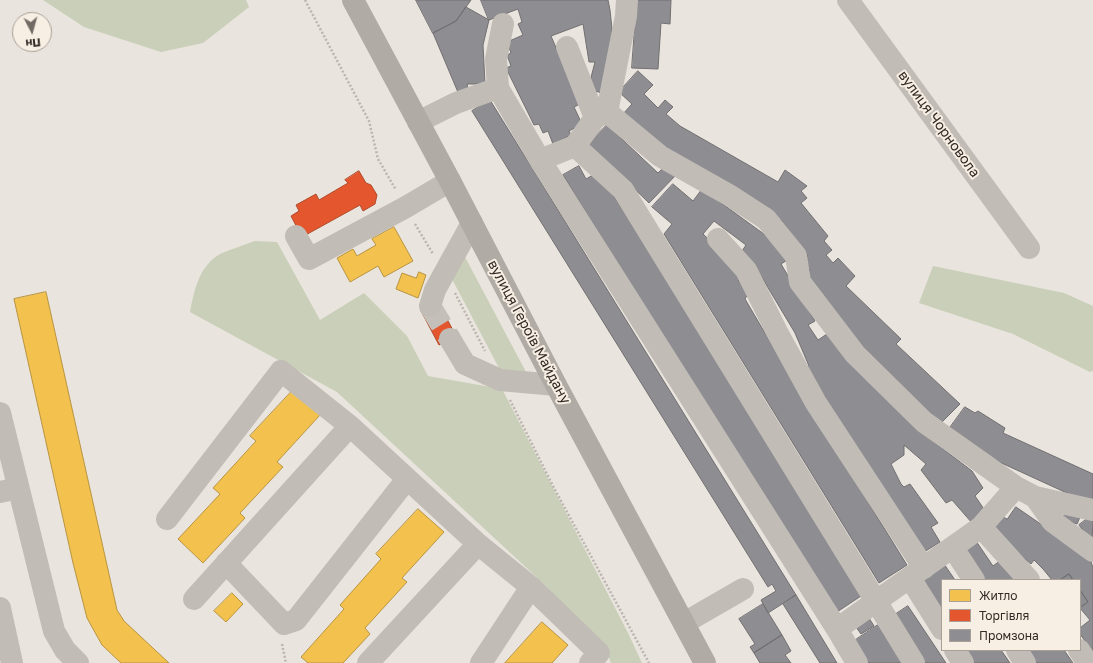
<!DOCTYPE html>
<meta charset="utf-8">
<style>
body{margin:0}
#map{position:relative;width:1093px;height:663px;overflow:hidden;background:#e9e4dd;font-family:"Golos Text",sans-serif}
canvas{display:block}
.legend{position:absolute;left:941px;top:579px;width:140px;height:72px;box-sizing:border-box;background:#f7efe3;border:1px solid #a8a097;margin:0;padding:5px 7px;list-style:none;font-size:12px;color:#322a25}
.legend li{display:flex;align-items:center;gap:8px;height:20px}
.legend b{width:20px;border:1px solid #a8a097}
.north{position:absolute;left:12px;top:12px;width:40px;height:40px;box-sizing:border-box;background:#f7efe3;border:1px solid #a8a097;border-radius:50%;rotate:174deg;font-size:11px;font-weight:700;line-height:16px;text-align:center;color:#322a25}
.north::after{content:'';display:block;margin:auto;width:14px;height:18px;background:#726b65;clip-path:polygon(50% 0,100% 100%,50% 72%,0 100%)}
</style>
<div id="map">
<canvas width="1093" height="663"></canvas>
<ul class="legend">
<li><b style="height:11px;background:#f2c14e"></b>Житло</li>
<li><b style="height:11px;background:#e4572e"></b>Торгівля</li>
<li><b style="height:11px;background:#8d8d92"></b>Промзона</li>
</ul>
<div class="north">Пн</div>
</div>
<script>
const c = document.querySelector('canvas').getContext('2d');
c.lineJoin = 'round';
function paint(path, color) { c.fillStyle = color; c.fill(path, 'evenodd'); }
function stroke(path, color, width, dash) { c.strokeStyle = color; c.lineWidth = width; c.lineCap = dash ? 'butt' : 'round'; c.setLineDash(dash || []); c.stroke(path); }
function drawText(font, color, halo, rows, align = 'center') {
  c.font = font + ' "Golos Text",sans-serif'; c.lineWidth = 4; c.setLineDash([]); c.textBaseline = 'middle'; c.strokeStyle = halo; c.fillStyle = color; for (const [text, x, y, turn = 0] of rows) {
    c.save(); c.translate(x, y); c.rotate((+turn || 0) * Math.PI / 180); c.textAlign = isNaN(turn) ? turn : align; if (halo) c.strokeText(text, 0, 0); c.fillText(text, 0, 0); c.restore();
  }
}
paint(new Path2D(`
 M43,0H246L249,7L203,43L161,52L84,27Z
 M255,241L277,242L320,320L364,293L407,336L428,376L502,389L628,633L642,663H611L608,655L546,586L337,392L190,312C194,291 199,266 220,254C231,249 244,245 255,241Z
 M465,257L526,372L511,373L499,368L451,277Z
 M933,266L1064,293L1093,306V371L1090,372L1013,334L919,303Z`), '#c9cfb8');
const homes = new Path2D(`
 M394,227L413,261L384,277L378,266L350,282L337,258L353,249L357,256L376,245L372,239Z
 M419,272L426,275L418,298L396,289L402,273L416,278Z
 M46,292L117,610L124,621L169,663H121L102,645L87,618L73,563L14,299Z
 M293,390L320,415L277,462L283,467L240,513L245,518L203,563L178,539L220,494L213,488L256,441L250,436Z
 M418,509L444,532L402,578L407,582L365,628L370,634L343,663H308L301,657L344,609L340,605L381,559L376,554Z
 M232,593L243,604L226,622L214,611Z
 M542,622L568,645L552,663H505Z`);
paint(homes, '#f2c14e');
stroke(homes, '#b89442', 1);
const shops = new Path2D(`
 M359,171L366,183L371,185L377,195L375,204L363,211L360,205L302,237L291,216L299,211L296,205L316,194L319,200L348,183L345,180Z
 M438,302L456,336L439,345L421,311Z`);
paint(shops, '#e4572e');
stroke(shops, '#af4a2b', 1);
const industry = new Path2D(`
 M416,0H471L456,21L433,33Z
 M481,0H608L610,10L614,48L602,93L588,89L595,62H589L583,24L551,36L580,104L574,107L582,124L569,131L571,135L553,144L548,131L543,133L539,124L534,125L506,68L511,66L507,55L511,53L507,42L523,35L518,24L522,22L518,9L489,20Z
 M637,0H671L670,24L661,23L658,69L632,68Z
 M466,7L489,20L483,45L485,84H467L469,93L460,97L433,33L456,21Z
 M638,71L653,85L644,94L658,108L665,100L673,107L666,114L680,126L778,182L785,170L807,186L801,191L807,198L801,203L828,236L824,241L832,250L826,255L833,263L838,258L855,276L846,286L901,339L896,344L960,404L940,424L846,333L806,276L810,270L801,261L808,256L782,221L661,150L622,115L632,104L619,92Z
 M490,100L796,595L768,613L761,600L776,591L772,584L768,587L472,111Z
 M607,125L658,173L667,164L677,174L649,203L588,144Z
 M579,166L586,179L598,172L656,261L861,596L834,614L563,175Z
 M673,184L693,201L702,189L779,245L789,259L781,264L815,321L808,325L818,340L827,334L918,430L972,471L983,488L975,496L986,512L973,524L952,500L946,503L921,470L926,464L904,445V455L891,464L901,484L904,487L910,484L938,523L931,527L940,542L924,552L805,368L809,366L795,333L761,276L738,257L746,245L714,221L703,234L744,273L738,281L750,290L745,299L799,391L907,565L879,583L664,234L672,224L652,207Z
 M965,407L975,413L978,411L1005,428L1003,433L1093,474V505L984,455L949,429Z
 M1016,507L1090,558L1093,568V652L1080,634V628L1090,620L1080,608L1088,602L1080,590V580H1073L1069,574L1060,580H1052L1043,569L1034,560L1031,564L990,530L1001,516L1007,519Z
 M1066,511L1080,517L1077,524L1063,519Z
 M1091,516L1093,519L1092,543L1079,525Z
 M976,541L993,566L1001,560L1015,580H980L961,551Z
 M944,564L955,580H942V617L919,579Z
 M1069,574L1073,580H1060Z
 M1080,590L1088,602L1080,607Z
 M796,595L837,663H820L783,604Z
 M763,604L782,635L754,653L750,647L755,644L739,619Z
 M908,606L946,663H924L893,616Z
 M869,618L874,626L861,634L856,627Z
 M878,625L902,663H864L851,643Z
 M782,635L791,651L785,655L791,663H760L754,653Z
 M963,650H1001L1010,663H971Z
 M1027,650H1064L1073,663H1035Z`);
paint(industry, '#8d8d92');
stroke(industry, '#726f71', 1);
stroke(new Path2D(`
 M430,306L450,339`), '#c4bfb8', 22, [22, 11]);
stroke(new Path2D(`
 M305,0L369,121L378,159L396,190
 M415,224L433,254
 M455,293L485,351
 M510,400L554,488L649,663
 M282,644L286,663`), '#bbb5af', 2.5, [2, 2]);
stroke(new Path2D(`
 M848,0L1029,248
 M503,24L496,59L498,88L540,160L837,629L857,663
 M567,47L595,118
 M607,112L626,16L627,0
 M418,122L456,103L498,88
 M575,146L623,190L914,663
 M540,160L575,146L595,118L607,112L660,156L729,195L766,219L796,256L800,282L855,354L924,422L1016,487L1035,497L1093,510
 M296,236L309,259L406,207L450,181
 M718,239L746,270L777,332L816,403L924,568
 M430,306L435,290L472,223
 M450,339L465,364L500,380L556,385
 M0,413L54,631L65,650L78,663
 M0,492L18,488
 M1035,497L1052,521L1093,551
 M167,519L281,371L350,426
 M981,527L1029,580
 M953,548L974,580
 M226,563L284,624L296,620L407,479
 M910,578L942,629
 M194,599L350,426L478,544L531,587L599,653L590,663
 M0,608L12,663
 M684,623L743,589
 M837,629L981,527L1016,487
 M955,650L963,663
 M1017,650L1025,663
 M1079,650L1088,663
 M368,663L478,544
 M481,663L531,587`), '#c2bcb6', 22);
stroke(new Path2D(`
 M353,0L450,181L556,385L705,663`), '#b1aba5', 22);
drawText('14px', '#322a25', '#f7efe3', [
 ["вулиця Чорновола",939,124,54],
 ["вулиця Героїв Майдану",529,332,62]
]);
</script>
